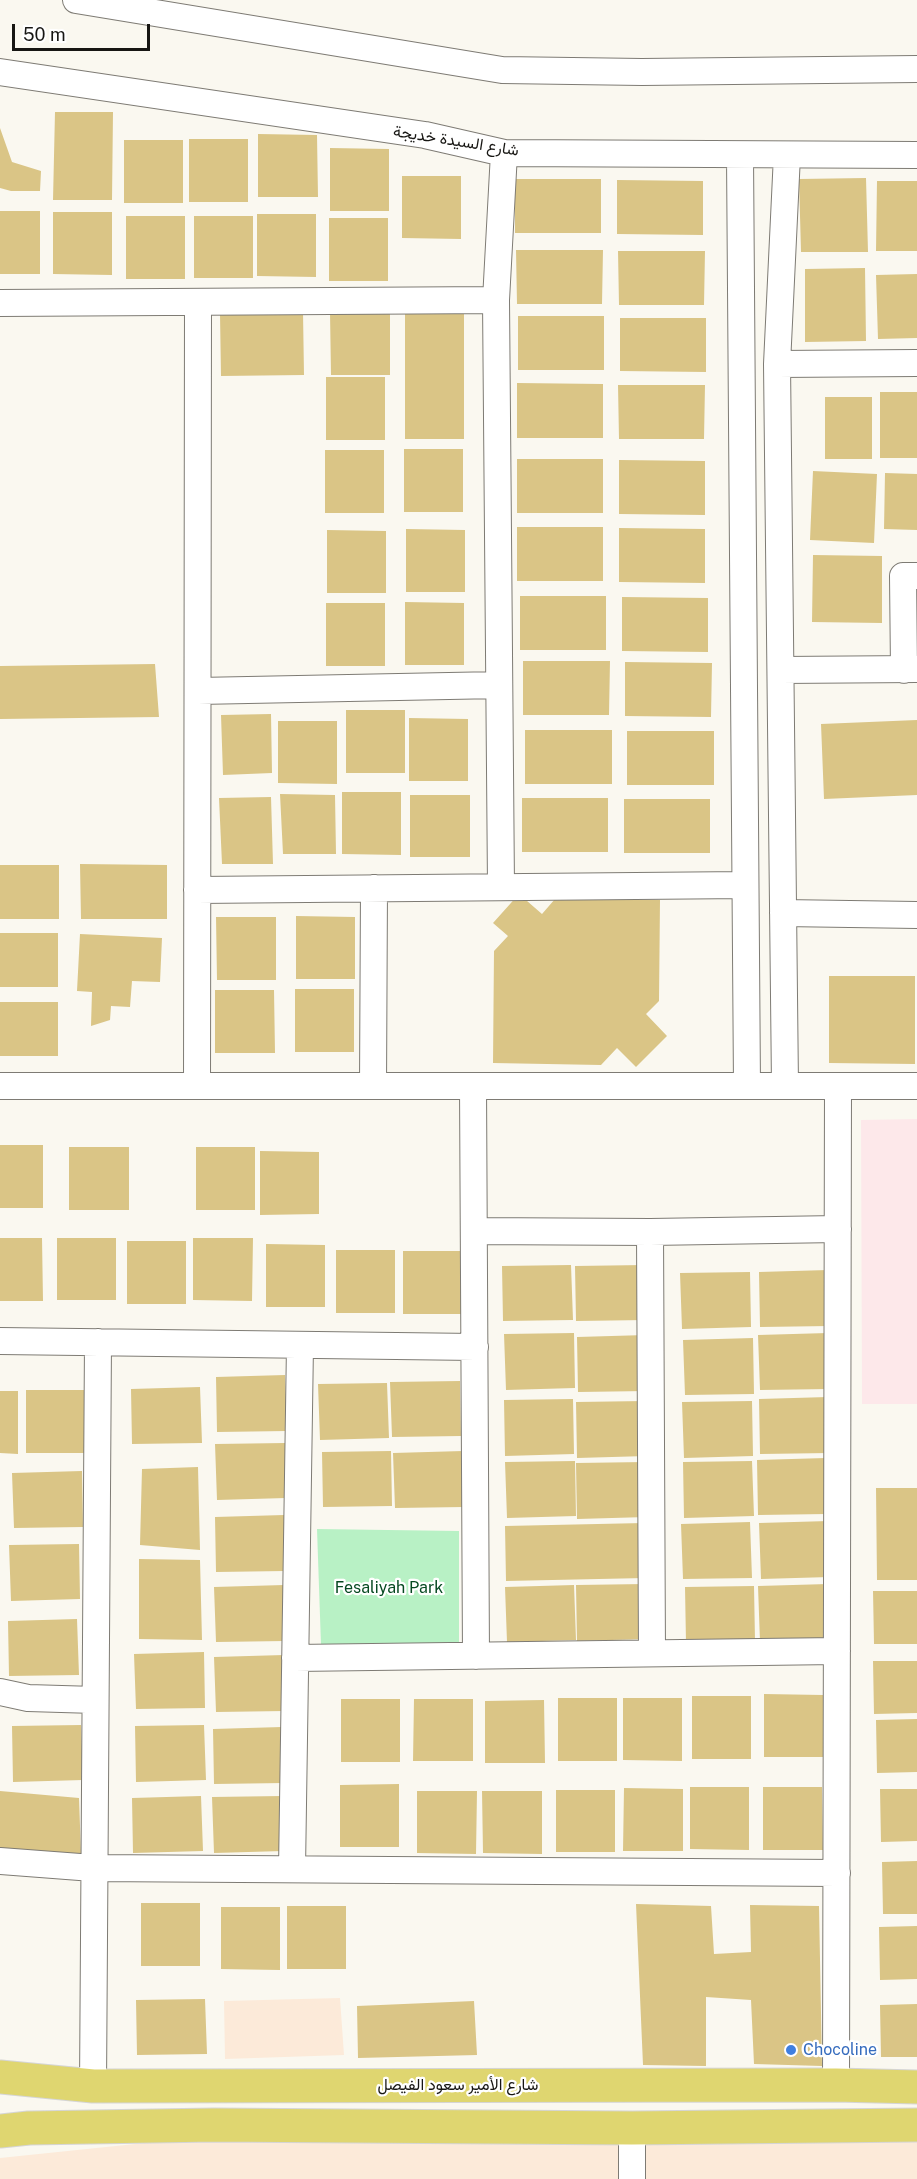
<!DOCTYPE html>
<meta charset="utf-8">
<style>
body{margin:0}
#map{position:relative;width:917px;height:2179px;overflow:hidden;background:#faf8f0;font-family:"Public Sans",sans-serif}
canvas{display:block}
.scale{position:absolute;left:12px;top:24px;width:138px;height:27px;box-sizing:border-box;border:3px solid #171613;border-top:0;padding-left:8px;font-size:18px;line-height:21px;white-space:nowrap;color:#171613;-webkit-text-stroke:4px #fff;paint-order:stroke}
</style>
<div id="map">
<canvas width="917" height="2179"></canvas>
<div class="scale">50 m</div>
</div>
<script>
const c = document.querySelector('canvas').getContext('2d');
c.lineJoin = 'round';
function paint(path, color) { c.fillStyle = color; c.fill(path, 'evenodd'); }
function stroke(path, color, width, dash) { c.strokeStyle = color; c.lineWidth = width; c.lineCap = dash ? 'butt' : 'round'; c.setLineDash(dash || []); c.stroke(path); }
function drawText(font, color, halo, rows, align = 'center') {
  c.font = font + ' "Public Sans",Vazirmatn,sans-serif'; c.lineWidth = 4.5; c.setLineDash([]); c.textBaseline = 'middle'; c.strokeStyle = halo; c.fillStyle = color; for (const [text, x, y, turn = 0] of rows) {
    c.save(); c.translate(x, y); c.rotate((+turn || 0) * Math.PI / 180); c.textAlign = isNaN(turn) ? turn : align; if (halo) c.strokeText(text, 0, 0); c.fillText(text, 0, 0); c.restore();
  }
}
paint(new Path2D(`
 M340,1998L344,2055L225,2059L224,2001Z
 M917,2125V2179H0V2158L164,2141Z`), '#fcead9');
paint(new Path2D(`
 M917,1119V1404H862L861,1120Z`), '#fde8ea');
paint(new Path2D(`
 M317,1529L459,1531V1645H321Z`), '#b8f1c5');
paint(new Path2D(`
 M55,112H113L112,200H53Z
 M0,128L12,162L41,171L40,191H11L0,188Z
 M258,134L317,135L318,197H258Z
 M189,139H248V202H189Z
 M124,140H183V203H124Z
 M330,148L389,149V211H330Z
 M402,176H461V239L402,238Z
 M866,178L868,252H801L799,179Z
 M515,179H601V233H515Z
 M617,180L703,181V235L617,234Z
 M877,181H917V251H876Z
 M0,211H40V274H0Z
 M53,212H112V275L53,274Z
 M257,214H316V277L257,276Z
 M126,216H185V279H126Z
 M194,216H253V278H194Z
 M329,218H388V281H329Z
 M516,250H603L602,304H517Z
 M618,251H705L704,305H619Z
 M865,268L866,341L805,342V269Z
 M917,274V338L878,339L876,275Z
 M303,312L304,375L221,376L220,314Z
 M330,312H390V375H331Z
 M405,313H464V439H405Z
 M518,316H604V370H518Z
 M620,318H706V372L620,371Z
 M326,377H385V440H326Z
 M517,383L603,384V438H517Z
 M618,385H705L704,439H619Z
 M880,392H917V458H880Z
 M825,397H872V459H825Z
 M404,449H463V512H404Z
 M325,450H384V513H325Z
 M517,459H603V513H517Z
 M619,460L705,461V515L619,514Z
 M813,471L877,474L874,543L810,540Z
 M885,473L917,474V530L884,529Z
 M517,527H603V581H517Z
 M619,528L705,529V583L619,582Z
 M406,529L465,530V592H406Z
 M327,530L386,531V593H327Z
 M813,555L882,556V623L812,622Z
 M520,596H606V650H520Z
 M622,597L708,598V652L622,651Z
 M405,602L464,603V665H405Z
 M326,603H385V666H326Z
 M523,661H610L609,715H523Z
 M625,662L712,663L711,717L625,716Z
 M155,664L159,717L0,719V666Z
 M346,710H405V773H346Z
 M271,714L272,773L223,775L221,715Z
 M409,718L468,719V781H409Z
 M917,720V795L824,799L821,724Z
 M278,721H337V784L278,783Z
 M525,730H612V784H525Z
 M627,731H714V785H627Z
 M342,792H401V855L342,854Z
 M280,794L335,795L336,854H283Z
 M410,795H470V857H410Z
 M271,797L273,864H222L219,798Z
 M522,798H608V852H522Z
 M624,799H710V853H624Z
 M80,864L167,865V919H81Z
 M0,865H59V919H0Z
 M519,894L542,914L555,899L660,900L659,1001L646,1014L667,1036L636,1067L617,1048L601,1065L493,1063L494,951L508,936L493,923Z
 M296,916L355,917V979H296Z
 M216,917H276V980H217Z
 M0,933H58V987H0Z
 M80,934L162,938L160,982L132,981L130,1007L111,1006L110,1020L91,1026L92,992L77,991Z
 M829,976H915V1064L829,1063Z
 M295,989H354V1052H295Z
 M215,990H274L275,1053H215Z
 M0,1002H58V1056H0Z
 M0,1145H43V1208H0Z
 M69,1147H129V1210H69Z
 M196,1147H255V1210H196Z
 M260,1151L319,1152V1214L260,1215Z
 M0,1238H42L43,1301H0Z
 M57,1238H116V1300H57Z
 M193,1238H253L252,1301L193,1300Z
 M127,1241H186V1304H127Z
 M266,1244L325,1245V1307H266Z
 M336,1250H395V1313H336Z
 M403,1251H463V1314H403Z
 M571,1265L573,1320L503,1321L502,1266Z
 M644,1265L646,1320L576,1321L575,1266Z
 M828,1270L830,1326L760,1327L759,1272Z
 M750,1272L751,1327L682,1329L680,1273Z
 M574,1333L575,1388L506,1390L504,1334Z
 M828,1333L829,1389L760,1390L758,1335Z
 M646,1335L647,1391L578,1392L577,1337Z
 M753,1338L754,1394L685,1395L683,1340Z
 M285,1375L287,1431L217,1432L216,1377Z
 M460,1381L461,1436L392,1437L390,1382Z
 M387,1383L389,1438L320,1440L318,1384Z
 M200,1387L202,1443L132,1444L131,1389Z
 M26,1390H85V1453H26Z
 M0,1391H18V1454L0,1453Z
 M828,1397L830,1453L760,1454L759,1399Z
 M573,1399L574,1454L505,1456L504,1400Z
 M645,1401L647,1456L577,1458L576,1402Z
 M752,1401L753,1456L684,1458L682,1402Z
 M285,1443L286,1498L217,1500L215,1444Z
 M391,1451L392,1506L323,1507L322,1452Z
 M463,1451L464,1507L395,1508L393,1453Z
 M826,1458L827,1514L758,1515L757,1460Z
 M575,1461L576,1516L507,1518L505,1462Z
 M752,1461L754,1516L684,1518L683,1462Z
 M645,1462L647,1517L577,1519L576,1463Z
 M198,1467L200,1550L140,1545L142,1469Z
 M82,1471L83,1527L14,1528L12,1473Z
 M876,1488H917V1580H877Z
 M284,1515L285,1571L216,1572L215,1517Z
 M829,1521L830,1577L761,1579L759,1523Z
 M750,1522L752,1578L683,1579L681,1524Z
 M644,1523L645,1578L506,1581L505,1526Z
 M79,1544L80,1599L11,1601L9,1545Z
 M139,1559L200,1560L202,1640L139,1639Z
 M645,1584L646,1639L577,1641L576,1585Z
 M828,1584L829,1640L760,1642L758,1586Z
 M284,1585L285,1641L216,1642L214,1587Z
 M574,1585L576,1640L507,1642L505,1587Z
 M754,1586L755,1641L686,1643L685,1587Z
 M873,1591H917V1644H874Z
 M77,1619L79,1675L9,1676L8,1621Z
 M204,1652L205,1708L136,1709L134,1654Z
 M284,1655L285,1711L216,1712L214,1657Z
 M873,1661H917V1713L874,1714Z
 M764,1694L823,1695V1757H764Z
 M692,1696H751V1759H692Z
 M558,1698H617V1761H558Z
 M623,1698H682V1761L623,1760Z
 M341,1699H400V1762H341Z
 M414,1699H473V1761H413Z
 M544,1700L545,1763H485V1701Z
 M917,1719V1772L877,1773L876,1720Z
 M81,1725L83,1780L13,1782L12,1726Z
 M204,1725L206,1780L136,1782L135,1726Z
 M282,1727L284,1783L214,1784L213,1729Z
 M399,1784V1847H340V1785Z
 M690,1787H749V1850L690,1849Z
 M763,1787H822L823,1850H763Z
 M624,1788L683,1789V1851H623Z
 M880,1789H917V1841L881,1842Z
 M556,1790H615V1852H556Z
 M0,1791L79,1798L81,1854L0,1848Z
 M417,1791H477L476,1854L417,1853Z
 M482,1791H542V1854L483,1853Z
 M201,1796L203,1851L133,1853L132,1798Z
 M282,1796L283,1851L214,1853L212,1797Z
 M917,1861V1914H883L882,1862Z
 M141,1903H200V1966H141Z
 M636,1904L711,1906L714,1954L751,1952L750,1905L819,1906L822,2066L754,2064L751,2000L706,1997V2066L643,2065Z
 M287,1906H346V1969H287Z
 M221,1907H280V1970L221,1969Z
 M917,1926V1979L880,1980L879,1927Z
 M205,1999L207,2054L137,2055L136,2000Z
 M474,2001L477,2055L358,2058L357,2006Z
 M917,2004V2057H881L880,2005Z`), '#dac586');
const minor = new Path2D(`
 M76,0L502,70L642,72L917,69
 M0,72L425,135L504,153L917,155
 M740,156L747,1086
 M0,303L496,300
 M777,364L917,363
 M781,670L917,669
 M904,670L903,576H917
 M198,691L499,685
 M501,887L496,300L504,153
 M197,890L745,885
 M783,913L917,915
 M0,1086H917
 M197,1086L198,302
 M373,1086L374,888
 M473,1086L476,1656
 M785,1086L777,364L787,155
 M474,1231L650,1232L838,1229
 M650,1232L652,1653
 M0,1341L475,1347
 M295,1658L837,1651
 M0,1692L28,1698L95,1700
 M0,1861L93,1868L837,1873
 M292,1869L300,1345
 M836,2085L838,1086
 M93,2086L98,1342
 M632,2128V2179`);
const major = new Path2D(`
 M0,2077L93,2086L836,2085L917,2087
 M0,2131L29,2128L214,2125L632,2128L917,2125`);
stroke(minor, '#7e7b74', 28);
stroke(major, '#d5d5d5', 35);
stroke(minor, '#fff', 26);
stroke(major, '#dfd670', 33);
for (const [x, y, r, color] of [
 [791,2050,6,"#3f7fe0"]
]) { const dot = new Path2D(); dot.arc(x, y, r, 0, 2 * Math.PI); c.fillStyle = color; c.fill(dot); stroke(dot, '#fff', 2); }
drawText('16px', '#171613', '#fff', [
 ["شارع السيدة خديجة",456,141,9],
 ["شارع الأمير سعود الفيصل",458,2085]
]);
drawText('16px', '#064921', '#fff', [
 ["Fesaliyah Park",389,1588]
]);
drawText('16px', '#366cbe', '#fff', [
 ["Chocoline",803,2050]
], 'left');
</script>
